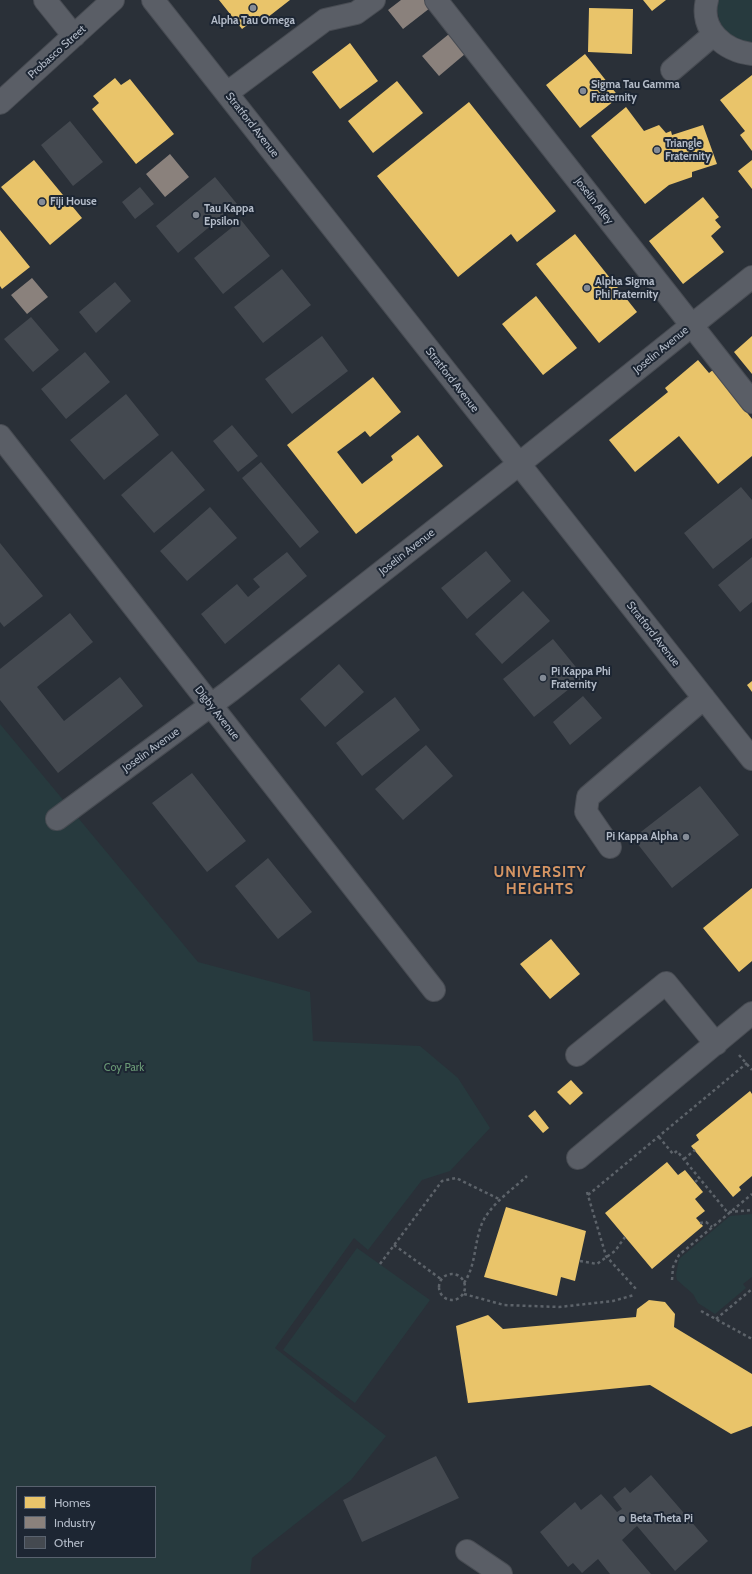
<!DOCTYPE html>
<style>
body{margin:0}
#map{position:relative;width:752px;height:1574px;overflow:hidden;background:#2a3038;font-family:Cabin,sans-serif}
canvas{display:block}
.legend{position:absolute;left:16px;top:1486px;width:140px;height:72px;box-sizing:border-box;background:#1d2633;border:1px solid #59626f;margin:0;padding:5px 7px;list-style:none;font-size:12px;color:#b4bcc9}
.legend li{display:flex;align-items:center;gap:8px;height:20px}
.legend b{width:20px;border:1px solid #59626f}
</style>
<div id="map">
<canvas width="752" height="1574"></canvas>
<ul class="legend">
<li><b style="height:11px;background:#e9c46a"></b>Homes</li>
<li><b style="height:11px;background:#8a817c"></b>Industry</li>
<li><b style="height:11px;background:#444950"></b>Other</li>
</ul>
</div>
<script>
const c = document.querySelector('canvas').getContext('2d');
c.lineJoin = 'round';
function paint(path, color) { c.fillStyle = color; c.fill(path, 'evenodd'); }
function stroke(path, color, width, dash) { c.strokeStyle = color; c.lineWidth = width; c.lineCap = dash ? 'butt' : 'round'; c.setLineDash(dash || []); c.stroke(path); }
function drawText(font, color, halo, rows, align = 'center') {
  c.font = font + ' Cabin,sans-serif'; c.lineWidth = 4; c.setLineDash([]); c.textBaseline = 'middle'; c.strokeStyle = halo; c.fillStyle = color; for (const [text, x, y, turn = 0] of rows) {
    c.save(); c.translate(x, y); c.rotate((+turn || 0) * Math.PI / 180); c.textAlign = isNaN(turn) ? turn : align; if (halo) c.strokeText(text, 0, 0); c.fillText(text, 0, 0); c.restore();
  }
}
paint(new Path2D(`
 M717,0H752V43C727,43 716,23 717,0Z
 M0,724L198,962L310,992L313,1041L420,1046L458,1078L490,1128L450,1171L422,1180L368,1250L354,1238L275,1348L386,1436L351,1480L252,1558L250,1574H0ZM17,1487H155V1557H17Z
 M752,1214V1277L743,1284L746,1288L715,1314L698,1303L693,1294L677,1280L676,1275L679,1259L730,1216Z
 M357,1248L430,1300L355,1403L283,1350Z`), '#273a3e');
paint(new Path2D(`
 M219,0H290L263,21L259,16L242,29Z
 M643,0H666L652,11Z
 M589,8L633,9L632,54L588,52Z
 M350,43L378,81L340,109L312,72Z
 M585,54L619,97L580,128L546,85Z
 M752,75V151L740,135L745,131L720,100Z
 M115,78L121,85L130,79L174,134L136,164L92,109L99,103L93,96Z
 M397,81L423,113L373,153L348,121Z
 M469,102L556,211L517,242L511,234L458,277L377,176Z
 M626,107L644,131L659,125L666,133L671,131L672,135L703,125L717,164L692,172V177L669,185L645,204L591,136Z
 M34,160L82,218L50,245L1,187Z
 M752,160V189L738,171Z
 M703,197L719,217L715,220L721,227L711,236L724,252L683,284L649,241Z
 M0,230L30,267L2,289L0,286Z
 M575,234L637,312L599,343L536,264Z
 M536,296L577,348L543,375L502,324Z
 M752,336V374L734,352Z
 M698,360L709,373L713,370L752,419V456L718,484L679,436L635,472L609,440L668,392L665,388Z
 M373,377L401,412L370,437L365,431L337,452L362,484L393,460L391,456L418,435L443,466L356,534L287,445Z
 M752,681V692L747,685Z
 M752,888V961L739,972L703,928Z
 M551,939L580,974L550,999L520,964Z
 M571,1080L583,1093L570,1105L557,1092Z
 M750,1091L752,1094V1176L739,1187L741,1190L733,1197L691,1146L699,1140L696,1135Z
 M535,1110L549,1128L543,1133L528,1116Z
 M667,1162L678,1175L685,1170L703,1192L695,1199L705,1211L696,1218L703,1226L652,1269L605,1213Z
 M506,1207L586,1231L575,1281L561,1277L557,1296L484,1277Z
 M649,1300L665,1302L675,1314L674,1327L752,1374V1426L731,1434L650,1385L468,1403L456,1326L488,1315L503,1329L636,1317L637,1309Z`), '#e9c46a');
paint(new Path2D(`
 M401,0H424L430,8L403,29L388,10Z
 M449,34L465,54L439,76L422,56Z
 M170,154L189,177L165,197L146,174Z
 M32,278L48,297L27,314L11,295Z`), '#8a817c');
paint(new Path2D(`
 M70,121L103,162L73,186L41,145Z
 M215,177L237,204L178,253L156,226Z
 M140,187L154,204L135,219L122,202Z
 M241,220L270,256L223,294L194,258Z
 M282,269L311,305L263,343L234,307Z
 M115,282L131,301L96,333L79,312Z
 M31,317L59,350L33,372L4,339Z
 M322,336L348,371L292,414L265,379Z
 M85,352L110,382L66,419L41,389Z
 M126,394L159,435L104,480L70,440Z
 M232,425L258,456L238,472L213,441Z
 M172,451L205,490L154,533L121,495Z
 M261,462L319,532L300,548L242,478Z
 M741,487L752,500V538L713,569L684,533Z
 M210,507L237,538L187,581L160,551Z
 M0,543L43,596L4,627L0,622Z
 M486,551L511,581L467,619L441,588Z
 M287,552L307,576L225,644L201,614L237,584L248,597L260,587L253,579Z
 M752,557V602L740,612L718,585Z
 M523,591L550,621L502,664L475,634Z
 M70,613L93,642L37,687L64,721L120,677L143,706L58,773L0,700V669Z
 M553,639L584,677L534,717L503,679Z
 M339,664L364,692L325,727L300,699Z
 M583,696L602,718L570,745L553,722Z
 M395,697L420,730L362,776L336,743Z
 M426,745L453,776L403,820L375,789Z
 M192,773L246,841L207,872L152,803Z
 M700,786L739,835L672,888L633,838Z
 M268,858L312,912L278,939L235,886Z
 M436,1456L459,1498L362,1542L343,1500Z
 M651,1475L708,1541L675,1571L637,1526L622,1540L651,1574H610L598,1559L582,1573L573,1563L568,1567L540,1532L575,1502L581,1510L601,1494L617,1512L622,1509L613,1497L625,1487L630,1493Z`), '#444950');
const minor = new Path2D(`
 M45,0L74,36
 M153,0L752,759
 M436,0L752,402
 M707,0C699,30 725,51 752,54
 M672,70L713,35
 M227,93L325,20L356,13L374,0
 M0,103L113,0
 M0,436L434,990
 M57,819L230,691L519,464L752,277
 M610,847L586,812L588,797L704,698
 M577,1055L666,983L716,1044
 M578,1158L752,1013
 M467,1551L501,1574`);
stroke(minor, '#484c53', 24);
stroke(new Path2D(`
 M739,1055L752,1070
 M659,1137L673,1154L677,1151L728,1213
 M684,1159L695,1150
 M695,1182L700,1178
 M587,1192L606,1256L636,1289
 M588,1195L747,1063
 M729,1212L752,1210
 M700,1223L706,1222L712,1227
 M394,1245L441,1279
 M580,1261L597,1264L615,1251L625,1237
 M380,1264L442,1181L456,1178L501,1200
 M439 1287a13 13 0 1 1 26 0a13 13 0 1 1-26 0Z
 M672,1280L673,1267L679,1255L752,1194
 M464,1283C476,1265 474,1245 481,1226C488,1206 512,1190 527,1176
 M464,1294L504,1305L559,1307L613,1301L634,1295
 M701,1311L752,1339
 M716,1319L752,1289`), '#5d636a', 2.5, [3, 3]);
stroke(minor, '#5a5e66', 22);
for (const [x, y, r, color] of [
 [253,8,4,"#848b96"],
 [583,91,4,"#848b96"],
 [657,150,4,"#848b96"],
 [42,202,4,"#848b96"],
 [196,215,4,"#848b96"],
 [587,288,4,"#848b96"],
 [543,678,4,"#848b96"],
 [686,837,4,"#848b96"],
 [622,1519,4,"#848b96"]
]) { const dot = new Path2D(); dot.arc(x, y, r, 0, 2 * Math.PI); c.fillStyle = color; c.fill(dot); stroke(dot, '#1d2633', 1.5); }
drawText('bold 11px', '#b4bcc9', '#1d2633', [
 ["Alpha Tau Omega",253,21,"center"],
 ["Sigma Tau Gamma",591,85],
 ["Fraternity",591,98],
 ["Triangle",665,144],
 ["Fraternity",665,157],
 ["Fiji House",50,202],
 ["Tau Kappa",204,209],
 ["Epsilon",204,222],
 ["Alpha Sigma",595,282],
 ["Phi Fraternity",595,295],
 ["Pi Kappa Phi",551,672],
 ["Fraternity",551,685],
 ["Pi Kappa Alpha",678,837,"right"],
 ["Beta Theta Pi",630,1519]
], 'left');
drawText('11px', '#b4bcc9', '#1d2633', [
 ["Probasco Street",57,52,-42],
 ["Stratford Avenue",252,125,52],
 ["Joselin Alley",594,201,52],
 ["Joselin Avenue",661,350,-39],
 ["Stratford Avenue",452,380,52],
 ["Joselin Avenue",407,552,-38],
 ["Stratford Avenue",653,634,52],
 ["Digby Avenue",217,713,52],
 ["Joselin Avenue",151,750,-36]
]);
drawText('11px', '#6b9a76', '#1d2633', [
 ["Coy Park",124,1068]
]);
c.letterSpacing = '1px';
drawText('bold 15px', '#d59563', '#1d2633', [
 ["UNIVERSITY",540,873],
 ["HEIGHTS",540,890]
]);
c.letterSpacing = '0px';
</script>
